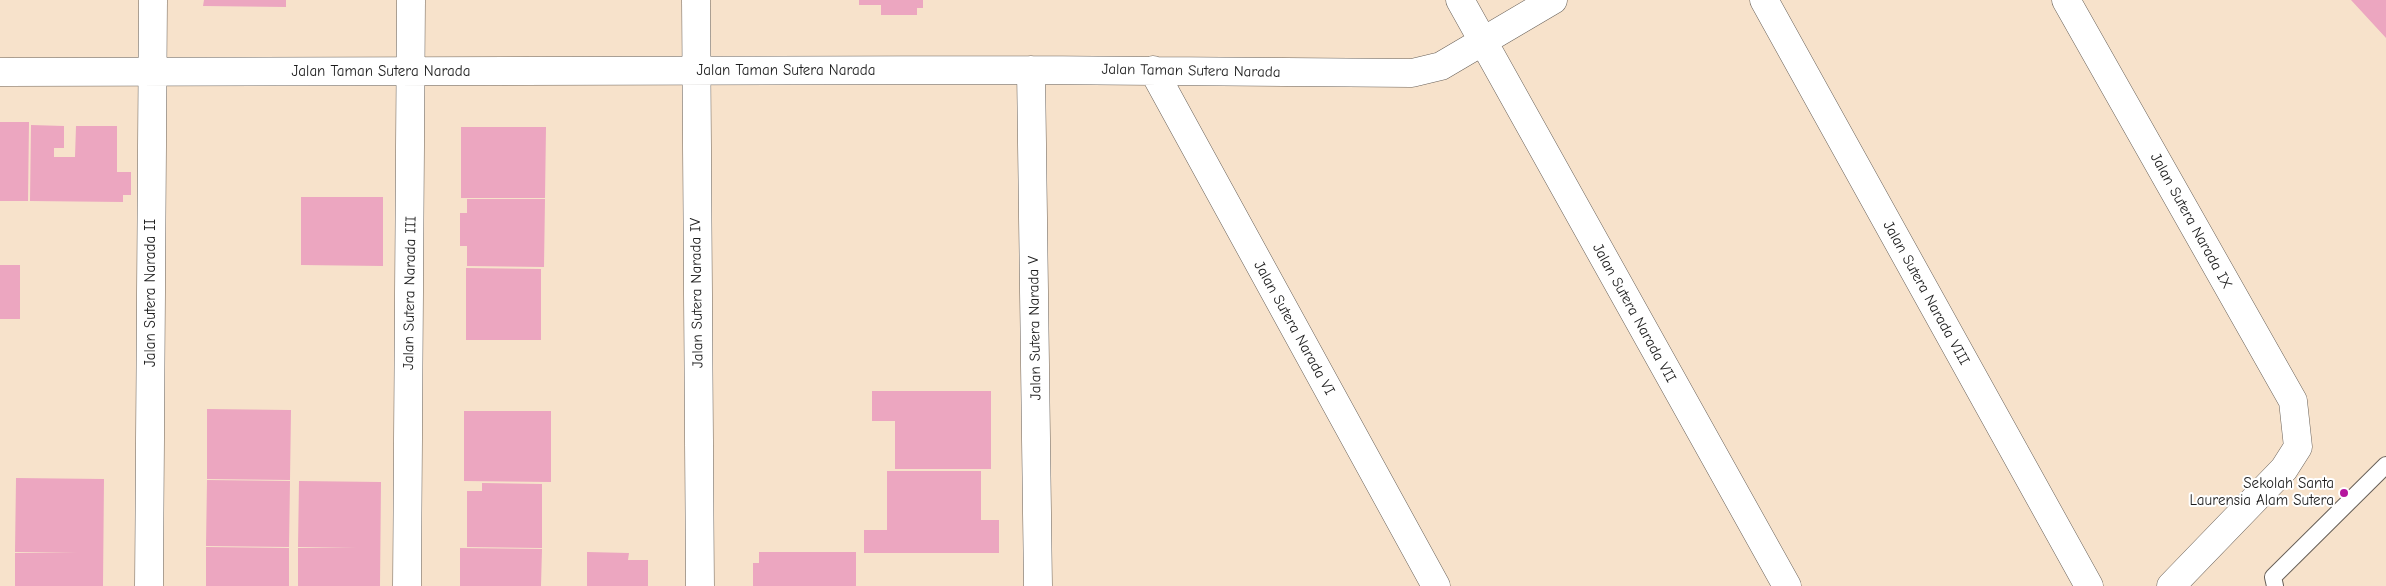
<!DOCTYPE html>
<style>
body{margin:0}
canvas{display:block;background:#f7e2cb}
</style>
<canvas width="2386" height="586"></canvas>
<script>
const c = document.querySelector('canvas').getContext('2d');
c.lineJoin = 'round';
function paint(path, color) { c.fillStyle = color; c.fill(path, 'evenodd'); }
function stroke(path, color, width, dash) { c.strokeStyle = color; c.lineWidth = width; c.lineCap = dash ? 'butt' : 'round'; c.setLineDash(dash || []); c.stroke(path); }
function drawText(font, color, halo, rows, align = 'center') {
  c.font = font + ' "Comic Neue",sans-serif'; c.lineWidth = 4; c.setLineDash([]); c.textBaseline = 'middle'; c.strokeStyle = halo; c.fillStyle = color; for (const [text, x, y, turn = 0] of rows) {
    c.save(); c.translate(x, y); c.rotate((+turn || 0) * Math.PI / 180); c.textAlign = isNaN(turn) ? turn : align; if (halo) c.strokeText(text, 0, 0); c.fillText(text, 0, 0); c.restore();
  }
}
paint(new Path2D(`
 M204,0H286V7L203,6Z
 M859,0H923V8H917V15H881V5H859Z
 M2351,0H2386V38Z
 M0,122H29L28,201H0Z
 M31,125L64,126V148H54V157H75L76,126H117V172H131V195H123V202L30,201Z
 M461,127H546L545,198H461Z
 M301,197H383V266L301,265Z
 M467,199H545L544,267L467,266V246H460V213H467Z
 M0,265H20V319H0Z
 M466,268L541,269V340H466Z
 M872,391H991V469H895V421H872Z
 M207,409L291,410L290,480L207,479Z
 M464,411H551V482L464,481Z
 M887,471H981V520H999V553H864V530H887Z
 M16,478L104,479L103,586H15V553H78L15,552Z
 M207,480L290,481L289,547L206,546Z
 M299,481L381,482L380,586H298V548H357L298,547Z
 M482,483L542,484V548L467,547V491H482Z
 M206,547L289,548V586H206Z
 M460,548L542,549L541,586H460Z
 M587,552L629,553L628,560H648V586H587Z
 M759,552H856V586H753V563H759Z`), '#eca6c0');
const service = new Path2D(`
 M2275,586L2273,577L2386,465`);
const minor = new Path2D(`
 M696,0L700,586
 M1460,0L1787,586
 M1764,0L2089,586
 M2066,0L2293,401L2298,447L2284,469L2171,586
 M1031,70L1038,586
 M1153,70L1436,586
 M0,72L1031,70L1412,73L1441,66L1553,0
 M149,586L153,0
 M407,586L411,0`);
stroke(service, '#696159', 18);
stroke(minor, '#696159', 29);
stroke(service, '#fff', 16);
stroke(minor, '#fff', 28);
for (const [x, y, r, color] of [
 [2344,493,5,"#b5179e"]
]) { const dot = new Path2D(); dot.arc(x, y, r, 0, 2 * Math.PI); c.fillStyle = color; c.fill(dot); stroke(dot, '#fff', 2); }
drawText('15px', '#1c1c1c', '#fff', [
 ["Jalan Taman Sutera Narada",786,71],
 ["Jalan Taman Sutera Narada",1191,71,1],
 ["Jalan Taman Sutera Narada",381,72],
 ["Jalan Sutera Narada IX",2191,221,61],
 ["Jalan Sutera Narada II",151,293,-90],
 ["Jalan Sutera Narada III",410,293,-89],
 ["Jalan Sutera Narada IV",697,293,-91],
 ["Jalan Sutera Narada VIII",1926,293,61],
 ["Jalan Sutera Narada VII",1634,313,61],
 ["Jalan Sutera Narada V",1035,328,-91],
 ["Jalan Sutera Narada VI",1294,328,61]
]);
drawText('15px', '#1c1c1c', '#fff', [
 ["Sekolah Santa",2334,484],
 ["Laurensia Alam Sutera",2334,501]
], 'right');
</script>
